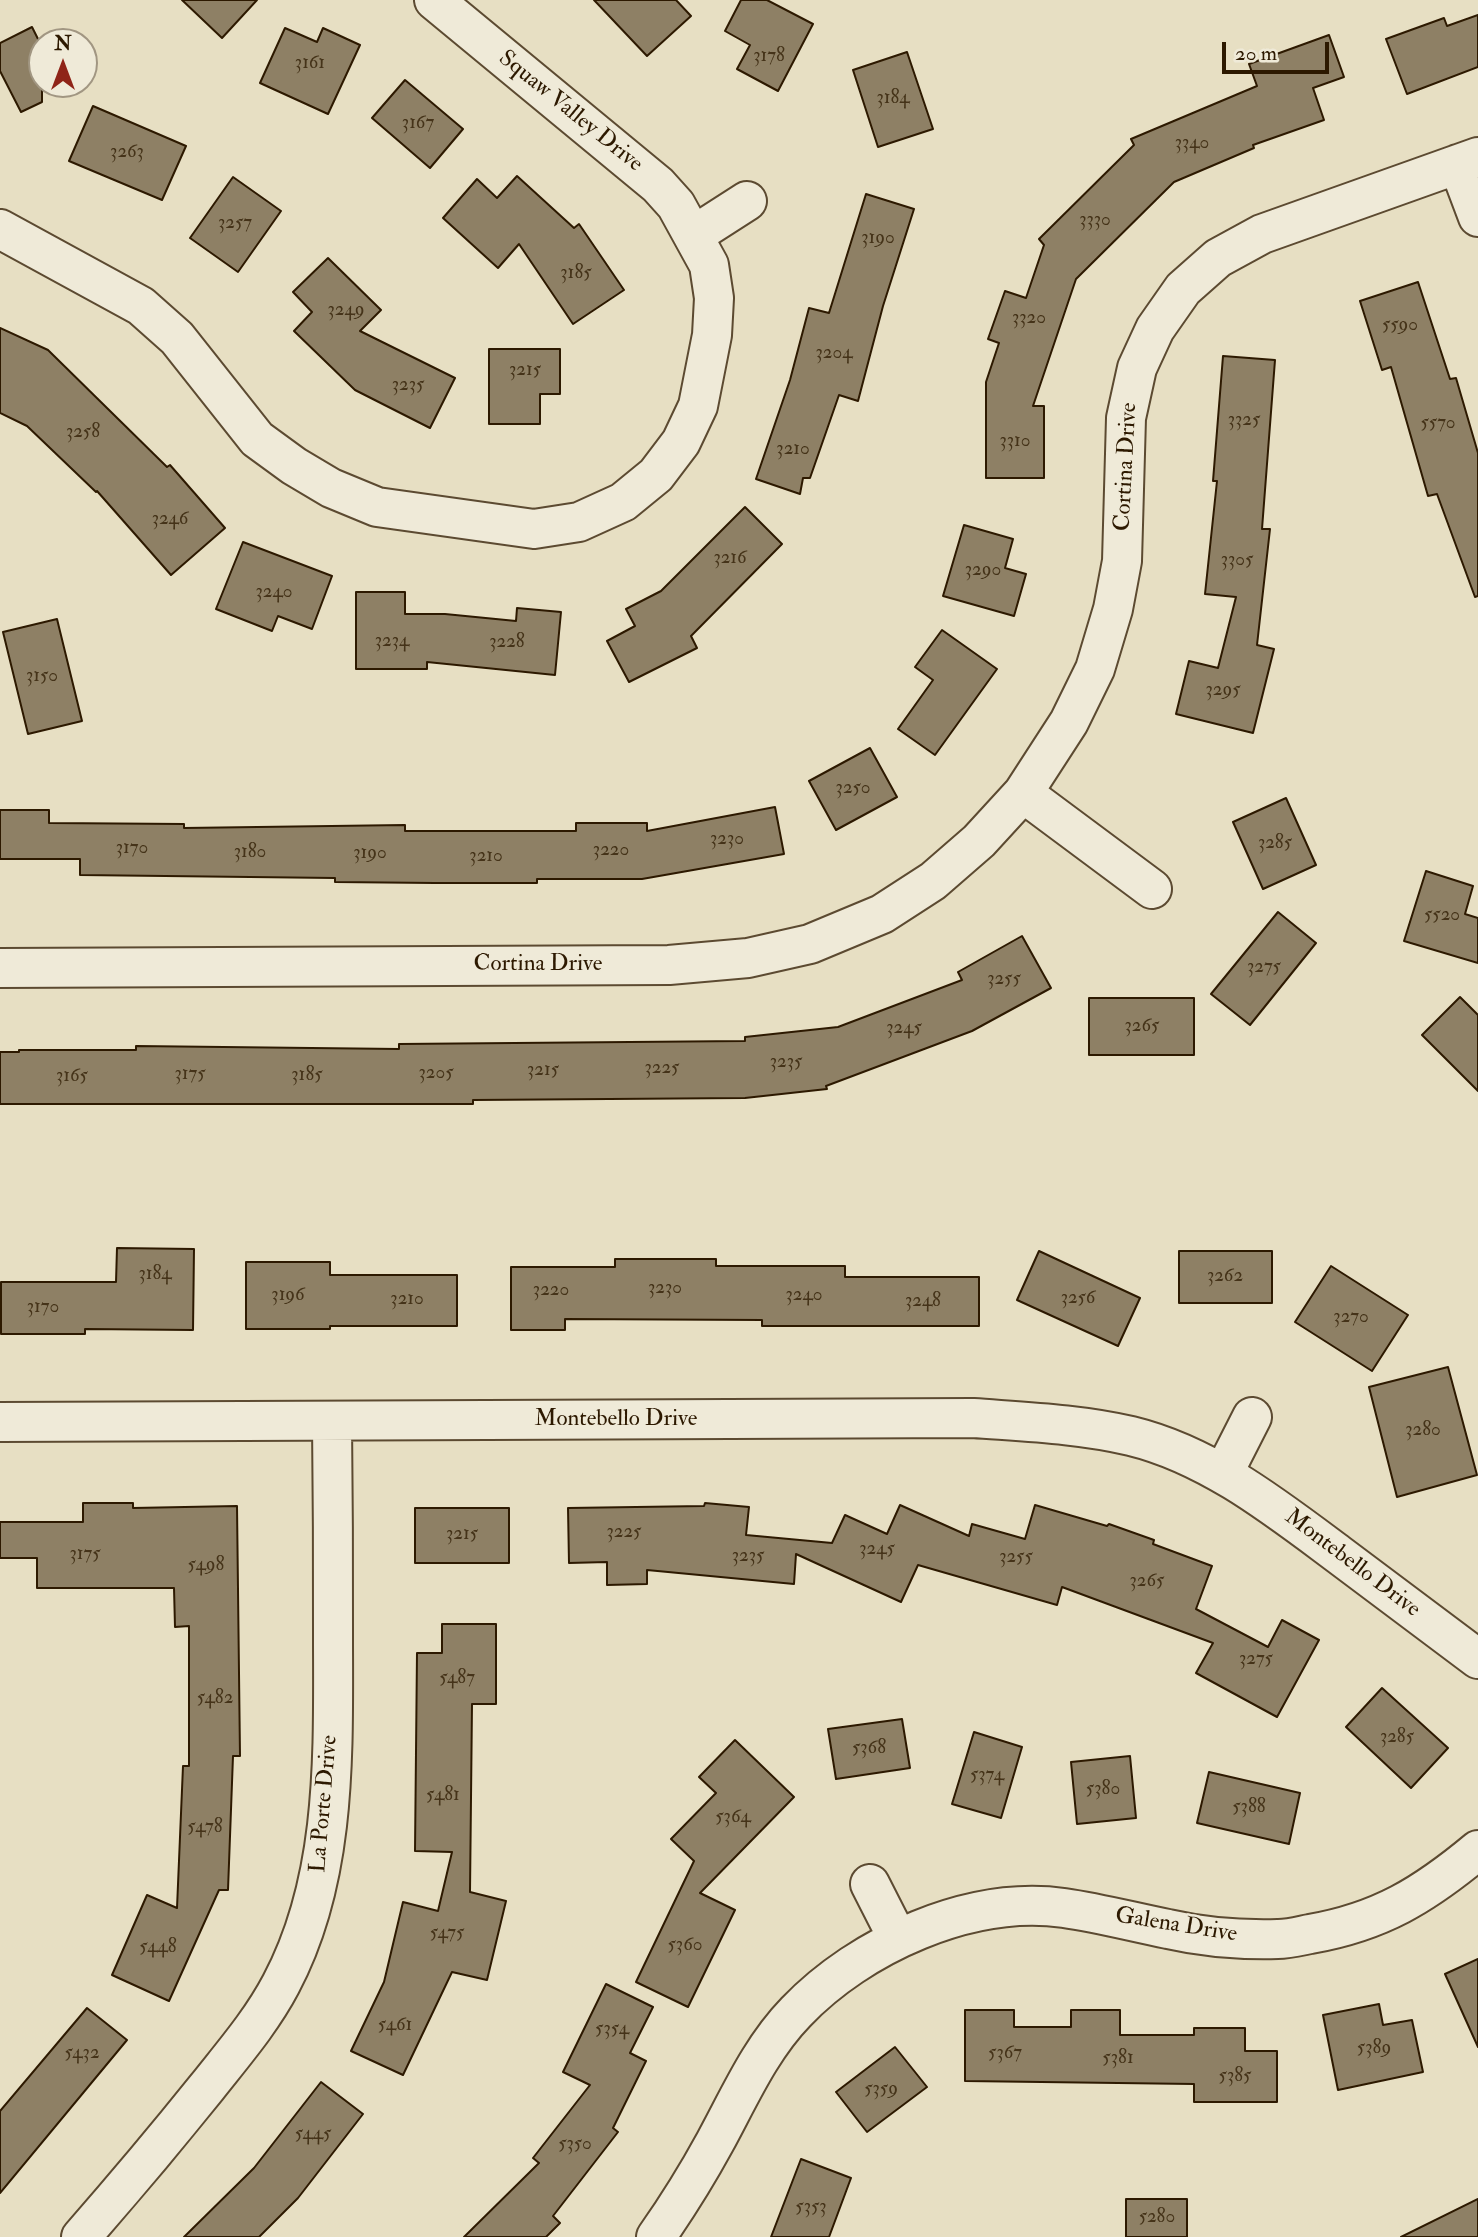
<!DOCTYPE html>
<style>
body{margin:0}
#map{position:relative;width:1478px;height:2237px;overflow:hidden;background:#e7dfc3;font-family:"IM FELL Double Pica",serif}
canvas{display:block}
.north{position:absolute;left:28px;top:28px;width:70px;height:70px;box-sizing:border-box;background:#efead8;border:2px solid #a19682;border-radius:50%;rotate:0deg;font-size:19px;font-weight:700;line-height:28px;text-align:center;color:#2d1900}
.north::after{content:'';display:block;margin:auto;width:24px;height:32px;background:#8f2418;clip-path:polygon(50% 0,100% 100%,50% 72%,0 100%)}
.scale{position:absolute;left:1222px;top:42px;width:107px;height:32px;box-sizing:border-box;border:4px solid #2d1900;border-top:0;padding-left:9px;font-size:21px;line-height:24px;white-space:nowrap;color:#2d1900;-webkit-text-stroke:5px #efead8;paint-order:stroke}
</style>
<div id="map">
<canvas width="1478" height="2237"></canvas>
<div class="north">N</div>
<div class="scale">20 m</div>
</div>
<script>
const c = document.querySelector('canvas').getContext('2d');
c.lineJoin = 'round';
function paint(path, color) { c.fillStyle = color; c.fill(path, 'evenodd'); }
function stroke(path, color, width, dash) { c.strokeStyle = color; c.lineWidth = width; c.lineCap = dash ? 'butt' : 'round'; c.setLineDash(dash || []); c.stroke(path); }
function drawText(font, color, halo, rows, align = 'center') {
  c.font = font + ' "IM FELL Double Pica",serif'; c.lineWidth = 5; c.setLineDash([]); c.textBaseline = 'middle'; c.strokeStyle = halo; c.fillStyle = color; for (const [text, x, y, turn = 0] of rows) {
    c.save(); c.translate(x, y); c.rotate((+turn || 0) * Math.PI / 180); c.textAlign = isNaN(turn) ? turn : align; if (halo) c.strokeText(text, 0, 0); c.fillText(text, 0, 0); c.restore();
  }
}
const building = new Path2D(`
 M182,0H257L222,38Z
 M594,0H676L691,16L647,56Z
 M741,0H767L813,24L778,91L737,69L750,45L725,31Z
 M1478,15V67L1407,94L1386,39L1444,18L1447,26Z
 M32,27L42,47V102L21,112L0,71V43Z
 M285,28L317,42L323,28L360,45L328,114L260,83Z
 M1329,35L1344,77L1313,88L1324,120L1253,145L1254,148L1174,182L1076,279L1033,406H1044V478H986V382L999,343L988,339L1005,291L1026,298L1044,245L1039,239L1134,145L1131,139L1257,86L1249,64Z
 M907,52L933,129L878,147L853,70Z
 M405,80L463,129L430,168L372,118Z
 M93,106L186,146L162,200L69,161Z
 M517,176L574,228L579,224L624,290L573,324L519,244L498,268L443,218L477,179L497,198Z
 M233,177L281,211L238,272L190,238Z
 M866,194L914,209L883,306L858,401L839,395L810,478H803L800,494L756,479L790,380L809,308L829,313Z
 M328,258L381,310L360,331L455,378L430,428L355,390L294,331L312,312L293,292Z
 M1418,282L1450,379L1456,378L1478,453V596L1475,597L1437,494L1428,496L1391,367L1382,370L1360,301Z
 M0,328L48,350L167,467L170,465L225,528L171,575L97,491L96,492L27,426L0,413Z
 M489,349H560V394H540V424H489Z
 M1223,356L1275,360L1262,529H1270L1257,645L1274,649L1253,733L1176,714L1189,661L1218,668L1236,597L1205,594L1217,481H1213Z
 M745,507L782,544L691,636L697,648L629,682L607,641L635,626L626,609L661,591Z
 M964,525L1013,539L1005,568L1026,574L1014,616L943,596Z
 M243,542L332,576L312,629L278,616L272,631L216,609Z
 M356,592H405V614H445L516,621L517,608L561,612L555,675L427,662V669H356Z
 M57,619L82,721L28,734L3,632Z
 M942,630L997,669L935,755L898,729L933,680L915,667Z
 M870,748L897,797L836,830L809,781Z
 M1286,798L1316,865L1263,889L1233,822Z
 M775,807L784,854L642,879H537V883H435L335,882V878L80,875V859H0V810H49V823L184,824V828L405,825V831H576V823H647V831Z
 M1426,871L1473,886L1465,914L1478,918V963L1404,941Z
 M1278,912L1316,943L1250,1025L1211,994Z
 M1022,936L1051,988L972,1031L826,1086L827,1089L745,1098L473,1100V1104H0V1052H19V1050H136V1046L399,1049V1044L745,1041V1037L838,1027L962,980L958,972Z
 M1460,997L1478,1015V1091L1422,1035Z
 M1089,998H1194V1055H1089Z
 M117,1248L194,1249L193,1330L85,1329V1334H1V1282H116Z
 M1039,1251L1140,1298L1118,1346L1017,1300Z
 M1179,1251H1272V1303H1179Z
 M615,1259H716V1266H845V1277H979V1326H762V1320L565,1319V1330H511V1267H615Z
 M246,1262H330V1275H457V1326H330V1329H246Z
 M1331,1266L1408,1315L1372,1371L1295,1322Z
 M1448,1367L1477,1475L1397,1497L1369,1387Z
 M83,1503H133V1508L237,1506L240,1756H233L228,1890H219L169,2001L112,1975L147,1895L177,1908L183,1766H189V1626L175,1627L174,1588H37V1558H0V1522H83Z
 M705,1503L749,1507L746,1535L832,1543L845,1515L887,1534L900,1505L969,1536L972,1524L1025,1539L1035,1505L1107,1526L1109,1524L1154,1540L1153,1544L1212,1566L1196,1609L1268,1647L1282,1620L1319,1640L1277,1717L1196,1673L1213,1643L1062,1587L1057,1605L918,1565L901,1602L796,1554L794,1584L647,1570V1584L607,1585V1562L569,1563L568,1508L704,1506Z
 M415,1508H509V1563H415Z
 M442,1624H496V1704H472L470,1892L506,1901L487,1980L452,1972L403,2075L351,2051L384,1982L403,1902L438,1911L452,1852L415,1851L417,1653H442Z
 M1382,1688L1448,1748L1411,1788L1346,1727Z
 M902,1719L910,1768L836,1779L828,1729Z
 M974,1732L1022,1747L1001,1818L952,1804Z
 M735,1740L794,1797L700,1893L735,1910L688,2007L636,1982L694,1861L671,1839L716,1793L699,1777Z
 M1130,1756L1136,1818L1077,1824L1071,1762Z
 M1209,1772L1300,1793L1289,1844L1197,1823Z
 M1478,1959V2047L1445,1974Z
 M606,1984L653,2007L630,2053L646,2061L613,2128L618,2132L553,2216L560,2223L546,2237H464L539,2163L533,2158L590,2085L563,2072Z
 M1379,2004L1383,2025L1412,2020L1423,2072L1338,2090L1323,2015Z
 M87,2008L127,2040L0,2193V2111Z
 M965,2010H1014V2027H1071V2010H1120V2035H1194V2028H1245V2051H1277V2102H1194V2084L965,2081Z
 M895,2047L927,2087L867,2132L836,2092Z
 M321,2082L363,2114L298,2198L259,2237H184L254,2168Z
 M801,2159L851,2178L829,2237H771Z
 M1126,2199H1187V2237H1126Z
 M1478,2199V2237H1401Z`);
paint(building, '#8e8065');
stroke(building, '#2d1900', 2);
const minor = new Path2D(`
 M1458,164L1478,217
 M0,229L141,306L177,338L257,439L294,466L331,488L377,507L534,529L579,522L623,502L656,475L681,442L698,406L712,335L714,298L709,265L676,205L658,185L434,0
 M694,235L747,201
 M1023,793L1152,889
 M0,968L669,965L748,958L810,944L882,914L933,881L979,841L1023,793L1069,722L1095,669L1113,609L1122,561L1126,418L1137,368L1155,329L1183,289L1218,258L1262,234L1478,157
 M0,1422L973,1418C1026,1422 1080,1424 1131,1436C1209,1455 1275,1507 1338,1554C1384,1589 1431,1624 1478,1659
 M1223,1474L1252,1417
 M870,1884L898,1939
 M81,2237C124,2188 166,2138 207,2087C233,2054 261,2022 281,1984C338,1877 333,1751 333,1633C333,1562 333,1492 332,1421
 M656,2237C677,2207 697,2175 715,2142C739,2098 760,2049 796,2012C860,1945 970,1895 1064,1908C1099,1913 1133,1922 1168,1929C1203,1937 1242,1940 1278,1939C1289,1939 1300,1936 1310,1934C1380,1922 1424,1895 1478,1850`);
stroke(minor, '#5c4a31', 42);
stroke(minor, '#efead8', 38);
drawText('19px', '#453319', null, [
 ["3178",769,57],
 ["3161",310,64],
 ["3184",893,99],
 ["3167",418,124],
 ["3340",1192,144],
 ["3263",127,153],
 ["3330",1095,221],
 ["3257",235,224],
 ["3190",878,239],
 ["3185",576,274],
 ["3249",346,311],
 ["3320",1029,319],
 ["5590",1400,326],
 ["3204",834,354],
 ["3215",525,371],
 ["3235",408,386],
 ["3325",1244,421],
 ["5570",1438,424],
 ["3258",83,433],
 ["3310",1015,442],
 ["3210",793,450],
 ["3246",170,520],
 ["3216",730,559],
 ["3305",1237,561],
 ["3290",983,571],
 ["3240",274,593],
 ["3234",392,642],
 ["3228",507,643],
 ["3150",42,677],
 ["3295",1223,691],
 ["3250",853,789],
 ["3230",727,840],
 ["3285",1275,844],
 ["3170",132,849],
 ["3220",611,851],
 ["3180",250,853],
 ["3190",370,854],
 ["3210",486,857],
 ["5520",1442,916],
 ["3275",1264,968],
 ["3255",1004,980],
 ["3265",1142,1027],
 ["3245",904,1029],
 ["3235",786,1063],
 ["3225",662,1069],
 ["3215",543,1071],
 ["3205",436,1074],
 ["3175",190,1075],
 ["3185",307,1076],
 ["3165",72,1077],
 ["3184",155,1275],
 ["3262",1225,1277],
 ["3230",665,1289],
 ["3220",551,1291],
 ["3196",288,1296],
 ["3240",804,1296],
 ["3256",1078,1299],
 ["3210",407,1300],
 ["3248",923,1302],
 ["3170",43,1308],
 ["3270",1351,1318],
 ["3280",1423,1431],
 ["3225",624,1533],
 ["3215",462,1535],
 ["3245",877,1550],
 ["3175",85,1555],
 ["3235",748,1557],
 ["3255",1016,1558],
 ["5498",206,1566],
 ["3265",1147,1582],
 ["3275",1256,1660],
 ["5487",457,1679],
 ["5482",215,1699],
 ["3285",1397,1738],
 ["5368",869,1749],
 ["5374",987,1776],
 ["5380",1103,1790],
 ["5481",443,1796],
 ["5388",1249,1808],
 ["5364",733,1818],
 ["5478",205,1828],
 ["5475",447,1934],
 ["5360",685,1946],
 ["5448",158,1948],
 ["5461",395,2026],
 ["5354",612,2030],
 ["5389",1374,2049],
 ["5432",82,2054],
 ["5367",1005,2054],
 ["5381",1118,2059],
 ["5385",1235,2077],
 ["5359",881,2090],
 ["5445",313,2135],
 ["5350",575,2145],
 ["5353",811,2208],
 ["5280",1157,2218]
]);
drawText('23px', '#2d1900', '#efead8', [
 ["Squaw Valley Drive",570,112,39],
 ["Cortina Drive",1127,467,-87],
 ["Cortina Drive",538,965],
 ["Montebello Drive",616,1420],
 ["Montebello Drive",1352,1564,37],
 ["La Porte Drive",325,1804,-85],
 ["Galena Drive",1176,1926,9]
]);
</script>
